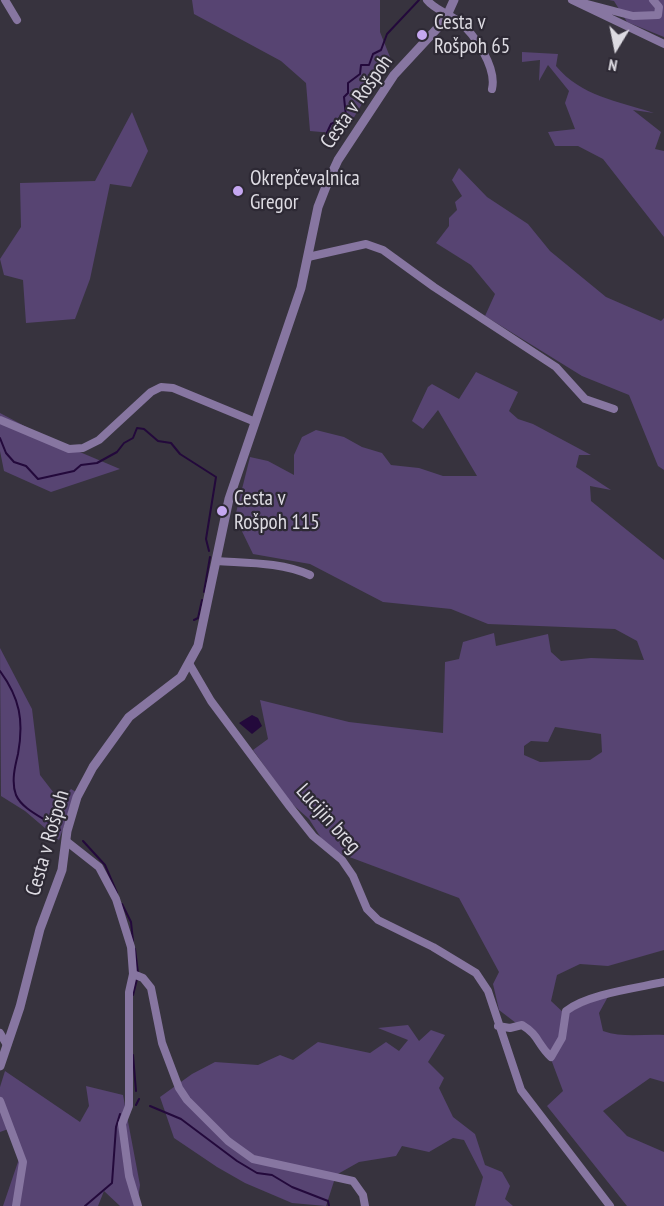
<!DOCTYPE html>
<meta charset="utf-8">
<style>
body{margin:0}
#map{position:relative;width:664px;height:1206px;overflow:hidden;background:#37333e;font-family:"PT Sans Narrow",sans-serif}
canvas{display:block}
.north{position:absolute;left:586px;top:18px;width:60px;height:60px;-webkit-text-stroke:4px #2d2934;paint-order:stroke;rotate:190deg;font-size:16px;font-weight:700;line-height:24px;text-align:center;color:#dddbe2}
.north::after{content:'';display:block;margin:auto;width:21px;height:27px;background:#dddbe2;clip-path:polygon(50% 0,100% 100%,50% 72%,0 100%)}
</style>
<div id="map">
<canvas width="664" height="1206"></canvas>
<div class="north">N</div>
</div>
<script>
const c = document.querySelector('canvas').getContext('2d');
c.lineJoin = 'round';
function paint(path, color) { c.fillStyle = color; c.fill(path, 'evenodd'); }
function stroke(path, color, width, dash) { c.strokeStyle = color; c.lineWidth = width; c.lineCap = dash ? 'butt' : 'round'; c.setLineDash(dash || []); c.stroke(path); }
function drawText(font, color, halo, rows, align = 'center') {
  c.font = font + ' "PT Sans Narrow",sans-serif'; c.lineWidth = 4.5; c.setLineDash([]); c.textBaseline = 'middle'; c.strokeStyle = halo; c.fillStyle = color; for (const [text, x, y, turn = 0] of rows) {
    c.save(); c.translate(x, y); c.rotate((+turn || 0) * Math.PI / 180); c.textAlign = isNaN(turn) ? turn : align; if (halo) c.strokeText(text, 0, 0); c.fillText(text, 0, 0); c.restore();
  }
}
paint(new Path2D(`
 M192,0H380V32L390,57L344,134L310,131L306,83L281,61L194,14Z
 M609,0H664V37L627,22L614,1Z
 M522,52L558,54L556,66C581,96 617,101 654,113L633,110L661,132L655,149L664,151V237L603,159L578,146H555L548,132L575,129L565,103L569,91L548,65L539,81L540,60L522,62Z
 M132,112L148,151L131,187L110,184L90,279L75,319L26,323L23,280L4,275L0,259L21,227L20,183L95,181Z
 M459,168L487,197L528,224L550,251L606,297L661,321L664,318V470L658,466L629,395L582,376L485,316L495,294L471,265L436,243L449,226V218L457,210L455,202L462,196L452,180Z
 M476,372L518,392L509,411L518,419L533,424L591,455H579L576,467L611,490L590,486L591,501L664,560V950L608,966L580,964L557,975L551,1001L565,1014L610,993L599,1013L603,1031C623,1038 642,1034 664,1035V1082L650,1078L603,1111L627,1136L664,1152V1206H627L547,1106L563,1091L546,1046L499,1010L493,984L499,972L459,898L328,849L309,819L291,803L253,750L268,739L260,700L349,722L443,733L445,662L459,659L463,642L494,633L496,646L548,634L551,652L561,661L591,658L644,660L637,641L615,629L488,624L451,609L383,602L310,564L253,554L235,517L250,457L268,461L294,475V455L302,437L316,430L344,437L362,447L382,453L391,465L419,468L443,476H477L438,410L423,429L412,421L428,387L432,384L459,399ZM555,727L601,734L602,752L590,760L540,762L524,755V746L531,741L548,742Z
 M0,413L49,439L120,469L51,492L4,471L0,451Z
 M0,648L32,709L40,775L60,801L71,789L76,792L59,840L25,811L1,796Z
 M408,1025L419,1041L431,1030L445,1035L428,1062L444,1078L439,1088L453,1117L475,1134L485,1165L502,1172L510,1186L505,1199L513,1206H475L483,1177L464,1140L453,1138L429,1152L402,1146L396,1156L359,1162L336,1175L326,1206L292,1203L245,1183L217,1167L174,1138L160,1097L192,1074L215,1062L258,1065L280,1055L293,1060L318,1042L370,1053L386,1042L399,1051L408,1040L378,1028Z
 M5,1071L80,1122L89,1106L86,1086L123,1095L140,1185L137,1206H120L104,1191L98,1206H3L22,1150L11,1128L0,1132V1087Z`), '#574472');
paint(new Path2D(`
 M252,715L258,718L262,726L252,734L239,723Z`), '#23093b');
stroke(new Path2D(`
 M322,143L331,124L346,117L344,97L348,93V83L360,74L361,65H369L373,54L381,50L387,34L419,0
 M0,438L6,453L14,462L26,466L38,479L74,471L81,465L97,463L117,452L124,443L133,438L137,428L144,429L158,441L171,443L180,454L216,477L206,539L209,551
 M204,592L210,557
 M194,620L198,618L202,600
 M0,671C20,698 24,721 18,754C15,766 11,782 16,795C23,811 47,819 60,830
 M83,841L105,865L117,893
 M122,904L131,922L133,941
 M135,949L138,973
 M133,995L137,979
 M133,1055L136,1091
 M136,1105L139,1099
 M150,1106L181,1119L237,1161L257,1173L272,1175L292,1187L328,1201L329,1206
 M85,1206L112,1183L116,1127L120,1114`), '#23093b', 2);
stroke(new Path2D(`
 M5,0L17,20
 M427,0C435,10 448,13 458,21C475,34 497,68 492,89
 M572,0L664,44
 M583,3L633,16L658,15L659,7L653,0
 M308,257L366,244L383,250L434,287L556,367L585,399L614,409
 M0,420L69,449L83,448L99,440L151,392L161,387L173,388L253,421
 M217,561C247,563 282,562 310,575
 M190,665L211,701L290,807L313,836L342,860L353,876L367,909L378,920L433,947L476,973L488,991L521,1090L610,1206
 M66,841L99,867L116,899L131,947L133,974L129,992V1106L122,1124L129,1176L138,1206
 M133,974L143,978L151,988L162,1043L179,1088L187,1100L228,1141L253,1159L353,1181L363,1195L365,1206
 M498,1026L510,1028L522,1025C539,1035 537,1044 551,1057L562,1038L566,1011C587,994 637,988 664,982
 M0,1033L7,1045
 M0,1101L23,1162L16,1206`), '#8776a1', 8);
stroke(new Path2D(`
 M0,1066L20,1007L40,929L62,870L67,831L77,797L93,767L129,717L181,677L198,646L229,499L301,288L318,207L327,184L338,160L394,75L445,20L454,0`), '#8776a1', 9);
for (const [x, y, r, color] of [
 [422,35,6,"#c5a7f1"],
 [238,191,6,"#c5a7f1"],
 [222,511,6,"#c5a7f1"]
]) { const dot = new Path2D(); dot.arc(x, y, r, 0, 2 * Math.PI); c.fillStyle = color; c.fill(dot); stroke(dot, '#2d2934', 2); }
drawText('21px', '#dddbe2', '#2d2934', [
 ["Cesta v",434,23],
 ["Rošpoh 65",434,47],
 ["Okrepčevalnica",250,179],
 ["Gregor",250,203],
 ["Cesta v",234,499],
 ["Rošpoh 115",234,523]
], 'left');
drawText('21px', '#dddbe2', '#2d2934', [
 ["Cesta v Rošpoh",357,102,-55],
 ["Lucijin breg",328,819,48],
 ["Cesta v Rošpoh",48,843,-74]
]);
</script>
